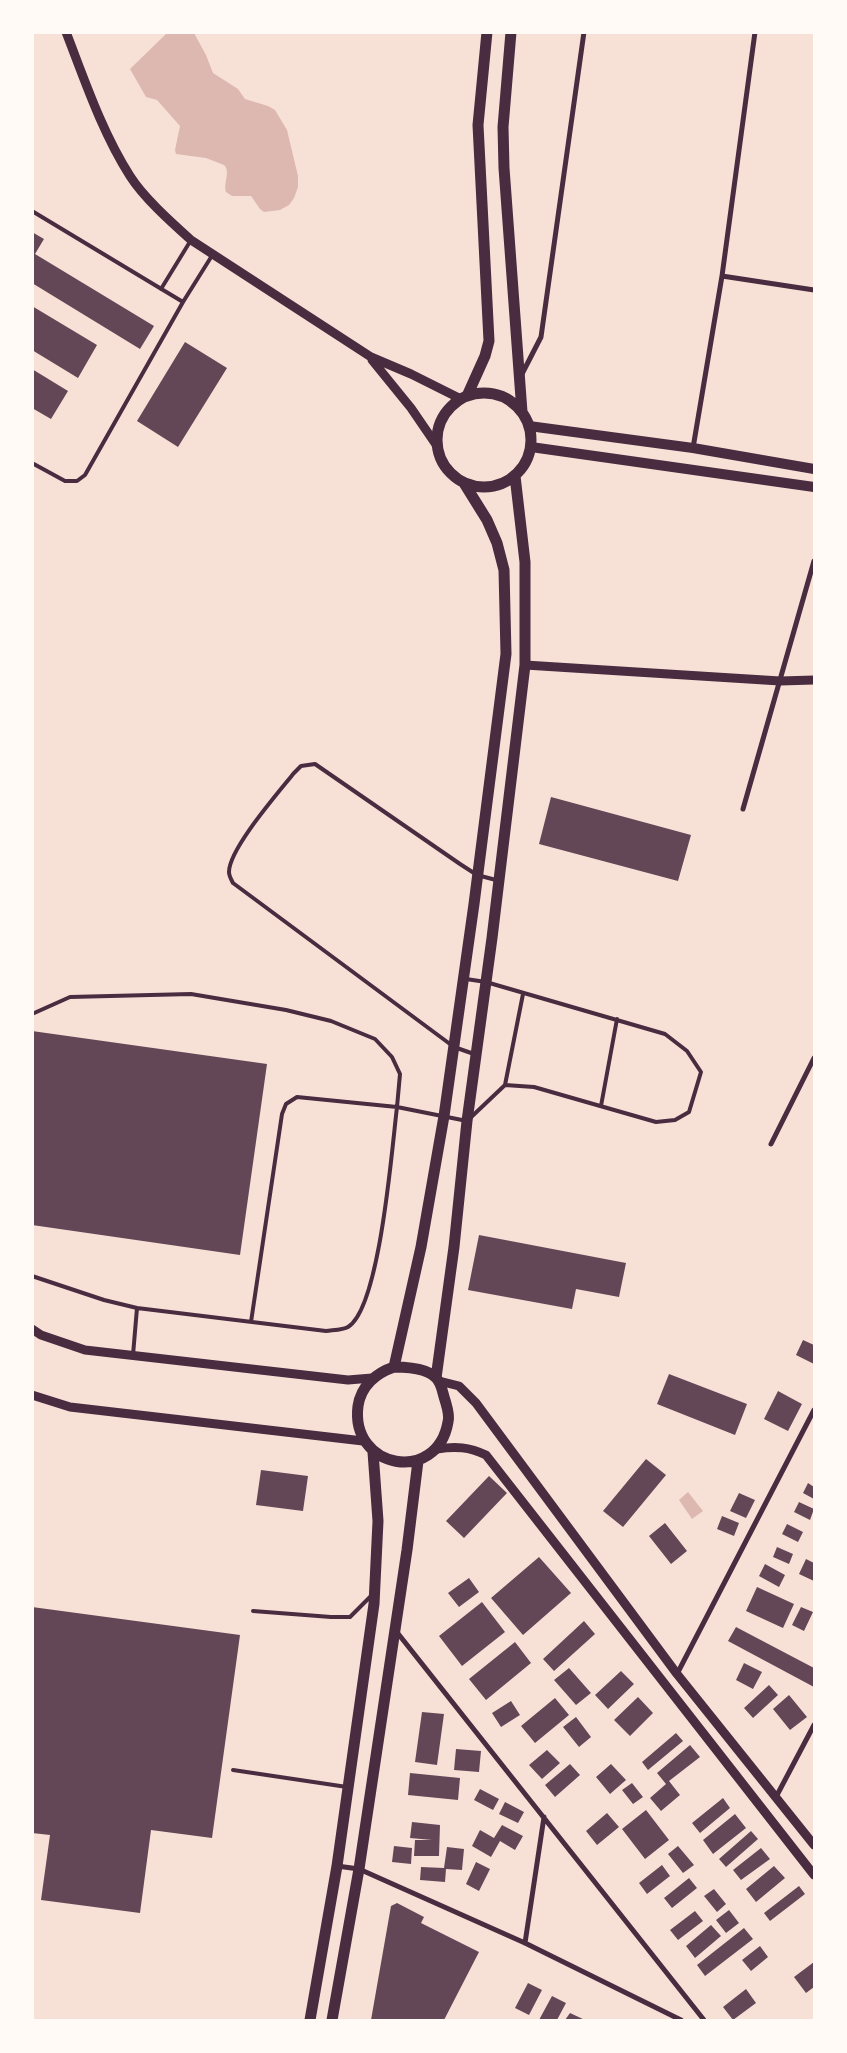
<!DOCTYPE html>
<style>
body{margin:0}
#map{position:relative;width:847px;height:2053px;overflow:hidden;background:#f7e1d7;font-family:Arial,sans-serif}
canvas{display:block}
.frame{position:absolute;inset:0;border:34px solid #fffaf5;pointer-events:none}
</style>
<div id="map">
<canvas width="847" height="2053"></canvas>
<div class="frame"></div>
</div>
<script>
const c = document.querySelector('canvas').getContext('2d');
c.lineJoin = 'round';
function paint(path, color) { c.fillStyle = color; c.fill(path, 'evenodd'); }
function stroke(path, color, width, dash) { c.strokeStyle = color; c.lineWidth = width; c.lineCap = dash ? 'butt' : 'round'; c.setLineDash(dash || []); c.stroke(path); }
paint(new Path2D(`
 M167,33H194L206,55L213,73L238,89L245,99L268,106L275,110L287,130L298,176V187L294,198L289,205L280,210L264,212L260,209L251,196H232L226,192C223,183 231,172 224,165L206,158L176,154L175,150L180,126L157,100L146,97L130,69Z
 M688,1492L703,1511L692,1519L679,1500Z`), '#dcb8b0');
paint(new Path2D(`
 M32,232L44,239L35,254L154,326L140,349L32,283Z
 M32,306L97,345L78,378L32,350Z
 M185,342L227,368L178,447L137,421Z
 M32,369L68,391L51,419L32,408Z
 M551,797L691,835L678,881L539,844Z
 M32,1031L267,1064L240,1255L32,1225Z
 M479,1235L626,1263L619,1297L576,1289L572,1309L468,1290Z
 M803,1340L814,1345V1364L796,1355Z
 M669,1374L747,1404L735,1435L657,1404Z
 M778,1391L802,1404L788,1431L764,1419Z
 M646,1459L666,1475L623,1527L603,1511Z
 M261,1470L308,1476L303,1511L256,1505Z
 M489,1476L507,1493L464,1538L446,1521Z
 M808,1483L814,1487V1499L803,1493Z
 M739,1493L755,1500L746,1518L730,1511Z
 M799,1502L814,1509L810,1520L794,1512Z
 M722,1516L739,1523L734,1536L717,1529Z
 M665,1523L687,1551L671,1564L649,1536Z
 M787,1524L803,1532L798,1542L782,1534Z
 M777,1547L793,1554L789,1564L773,1557Z
 M539,1557L571,1593L523,1635L491,1598Z
 M806,1559L814,1563V1581L799,1574Z
 M765,1564L785,1575L779,1587L759,1576Z
 M469,1578L479,1592L459,1607L448,1593Z
 M757,1587L794,1604L783,1628L746,1611Z
 M482,1602L505,1632L462,1666L439,1636Z
 M32,1607L240,1635L212,1838L151,1830L140,1913L41,1900L50,1835L32,1833Z
 M801,1607L813,1612L804,1631L792,1625Z
 M584,1621L595,1634L554,1671L543,1659Z
 M736,1627L814,1668V1687L728,1641Z
 M515,1642L531,1663L486,1700L469,1679Z
 M744,1663L762,1672L753,1689L736,1680Z
 M569,1668L591,1693L576,1705L554,1680Z
 M621,1671L634,1684L608,1709L595,1695Z
 M769,1685L778,1695L753,1718L744,1708Z
 M789,1695L807,1717L790,1730L773,1709Z
 M638,1697L653,1713L630,1736L614,1720Z
 M555,1698L569,1715L535,1743L521,1726Z
 M511,1701L520,1715L501,1727L492,1713Z
 M422,1712L444,1714L437,1765L415,1762Z
 M576,1717L591,1737L579,1747L563,1727Z
 M676,1733L683,1741L648,1770L642,1762Z
 M690,1745L700,1757L669,1781L680,1795L661,1811L650,1798L666,1784L657,1773Z
 M456,1749L481,1751L479,1772L454,1770Z
 M547,1750L560,1763L542,1779L529,1765Z
 M570,1764L580,1775L555,1797L545,1785Z
 M611,1764L626,1780L610,1794L596,1777Z
 M410,1773L460,1778L458,1800L408,1795Z
 M632,1783L643,1797L633,1804L622,1790Z
 M480,1789L499,1799L493,1810L474,1800Z
 M723,1798L730,1808L700,1833L692,1823Z
 M505,1802L524,1812L518,1823L499,1814Z
 M646,1810L669,1840L645,1859L622,1829Z
 M607,1813L619,1827L597,1845L586,1831Z
 M735,1814L746,1828L713,1854L703,1840Z
 M412,1822L440,1825L439,1856H414L415,1840H432L410,1838Z
 M502,1825L523,1836L515,1850L500,1841L491,1857L472,1846L480,1830L494,1838Z
 M751,1831L758,1839L726,1867L719,1859Z
 M394,1846L412,1848L411,1864L392,1862Z
 M678,1846L694,1865L683,1873L668,1854Z
 M447,1847L464,1849L462,1870L446,1869L445,1882L420,1880L421,1867L444,1868Z
 M761,1848L770,1859L741,1880L733,1870Z
 M476,1862L490,1869L479,1891L466,1884Z
 M662,1865L670,1876L647,1894L639,1883Z
 M774,1866L785,1878L756,1902L746,1889Z
 M689,1878L697,1888L672,1908L664,1898Z
 M799,1886L805,1894L770,1921L764,1913Z
 M714,1889L726,1904L717,1912L704,1896Z
 M397,1903L424,1917L421,1923L479,1952L444,2020H371L391,1906Z
 M729,1910L739,1923L726,1933L716,1920Z
 M695,1911L703,1921L678,1940L670,1930Z
 M711,1925L721,1936L695,1958L686,1946Z
 M744,1928L753,1939L705,1976L697,1965Z
 M760,1946L768,1957L751,1971L742,1960Z
 M814,1962V1987L806,1993L794,1977Z
 M528,1983L542,1990L529,2015L515,2008Z
 M746,1989L756,2003L733,2020L723,2007Z
 M552,1996L566,2003L557,2020H539Z
 M570,2013L585,2020H565Z`), '#644757');
stroke(new Path2D(`
 M32,211L183,302
 M161,289L191,240
 M32,463L65,481H77L85,475L183,302L213,254
 M32,1014L70,997L191,994L286,1010L331,1021L375,1039L392,1057L400,1074L397,1107L297,1097L286,1104L282,1114L251,1322
 M474,1054L454,1047L233,883C231,879 229,876 229,872C229,849 278,793 294,773L301,766L315,764L460,864L477,875L496,880
 M505,1085L523,994
 M601,1106L617,1019
 M32,1276L104,1300L137,1308
 M133,1355L137,1308L326,1331C332,1330 343,1330 348,1327C380,1308 392,1147 397,1107L467,1121L505,1085L534,1087L656,1122L675,1120L689,1112L701,1072L687,1051L665,1034L486,982L466,979
 M253,1611L331,1617H350L372,1595
 M233,1770L347,1787`), '#4a2c40', 4);
stroke(new Path2D(`
 M722,276L814,290
 M522,374L541,337L584,32
 M693,448L722,276L755,32
 M743,809L814,561
 M771,1144L814,1058
 M396,1631L704,2020
 M677,1674L814,1410
 M776,1797L814,1725
 M337,1866L359,1869L525,1943L681,2020
 M525,1943L544,1817`), '#4a2c40', 5);
stroke(new Path2D(`
 M66,32C85,81 102,132 130,176C144,198 171,222 191,240L371,357L411,374L461,399
 M372,360L411,408L437,446
 M525,665L780,681L814,680
 M32,1329L41,1335L85,1350L348,1380L372,1378
 M439,1381L459,1386L476,1403L677,1674L814,1845
 M32,1395L70,1407L363,1441
 M437,1449C456,1446 469,1447 486,1455L814,1875`), '#4a2c40', 9);
stroke(new Path2D(`
 M529,426L693,448L814,469
 M531,447L814,487`), '#4a2c40', 10);
stroke(new Path2D(`
 M511,32L503,127L504,168L522,412
 M437 440a47 47 0 1 1 94 0a47 47 0 1 1-94 0Z
 M467,396L485,356L489,341L478,125L487,32
 M394,1367L421,1247L444,1116L474,904L506,654L504,570L497,543L487,520L464,483
 M394,1367C407,1367 432,1368 439,1382C442,1387 443,1394 445,1400C447,1407 450,1415 448,1422C437,1485 350,1469 358,1406C361,1386 376,1373 394,1367Z
 M436,1378L454,1247L467,1121L492,938L525,665V562L515,476
 M310,2020L337,1866L374,1604L378,1521L373,1452
 M332,2020L359,1869L407,1550L418,1461`), '#4a2c40', 11);
</script>
